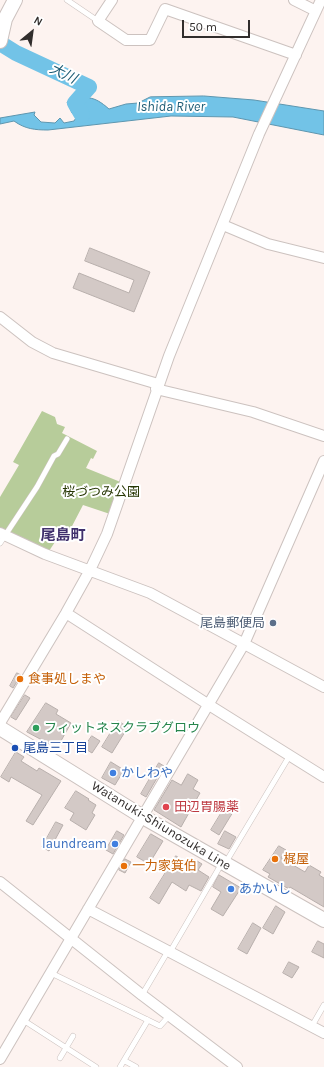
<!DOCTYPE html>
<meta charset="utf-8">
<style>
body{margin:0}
#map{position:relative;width:324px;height:1067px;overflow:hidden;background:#fdf3f0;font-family:Karla,sans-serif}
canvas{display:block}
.north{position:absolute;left:12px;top:12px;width:40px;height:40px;-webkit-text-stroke:3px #fff;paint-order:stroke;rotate:29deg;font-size:11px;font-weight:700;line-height:16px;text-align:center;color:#312d2c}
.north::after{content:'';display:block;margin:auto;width:14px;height:18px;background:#312d2c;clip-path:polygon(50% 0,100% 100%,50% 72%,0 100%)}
.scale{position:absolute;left:182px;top:20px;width:68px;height:18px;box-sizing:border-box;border:2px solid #312d2c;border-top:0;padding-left:5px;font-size:12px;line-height:14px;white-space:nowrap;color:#312d2c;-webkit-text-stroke:3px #fff;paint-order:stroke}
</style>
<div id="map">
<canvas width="324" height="1067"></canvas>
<div class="north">N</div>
<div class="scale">50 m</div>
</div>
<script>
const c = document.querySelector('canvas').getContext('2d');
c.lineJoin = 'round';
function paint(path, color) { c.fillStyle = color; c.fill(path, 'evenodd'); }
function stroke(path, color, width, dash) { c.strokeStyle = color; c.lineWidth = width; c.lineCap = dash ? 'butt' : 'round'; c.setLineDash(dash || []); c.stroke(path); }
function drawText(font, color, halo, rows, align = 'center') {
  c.font = font + ' Karla,"Noto Sans JP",sans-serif'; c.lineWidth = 4; c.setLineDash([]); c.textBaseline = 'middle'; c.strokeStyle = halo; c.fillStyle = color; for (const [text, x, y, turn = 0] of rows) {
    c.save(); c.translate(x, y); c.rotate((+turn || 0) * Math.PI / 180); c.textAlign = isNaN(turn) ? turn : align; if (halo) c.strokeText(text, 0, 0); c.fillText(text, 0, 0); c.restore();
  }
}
paint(new Path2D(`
 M42,411L55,417L57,424L65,427L62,433L97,451L93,459L91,458L86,468L123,483L113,515L83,505L70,530L65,527L49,551L0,529V497L19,465L13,462Z`), '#b7cc9a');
const water = new Path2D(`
 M204,96L254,100L324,111V135L233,117L171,116L48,130C35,130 25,129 14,121L0,124V118L35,112L34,115L41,122L55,123L60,118L64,123L74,121L77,116L72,113L67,102C87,96 93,95 109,109L126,104L138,103L150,97Z`);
paint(water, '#72c3e7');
stroke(water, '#5e96af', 1);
stroke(new Path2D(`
 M0,43L16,53L89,87L75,103L82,115`), '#72c3e7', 16);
const building = new Path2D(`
 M90,248L150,272L134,312L73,288L79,273L129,293L134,280L85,261Z
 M17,673L21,675L13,688L10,686Z
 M25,695L30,698L16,720L11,717Z
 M46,703L58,710L56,714L71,723L57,748L27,732Z
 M118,721L128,727L112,753L102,747Z
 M92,736L100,741L92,753L84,748Z
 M16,752L24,757L21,761L37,771L39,768L61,781L33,825L26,821L42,795L11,777L9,782L1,777Z
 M111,762L124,770L115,785L102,778Z
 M159,763L164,766L146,797L141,794Z
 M188,774L198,780L193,789L200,793L181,827L154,810L172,780L181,785Z
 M76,791L89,799L88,800L96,805L92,813L95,815L86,830L70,820L74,813L65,808Z
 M225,807L233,812L219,835L211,830Z
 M56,822L63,825L49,851L42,847Z
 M117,831L124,835L113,854L106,850Z
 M225,831L236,837L229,849L218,844Z
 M151,834L163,841L149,864L137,857Z
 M279,846L286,850L281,858L305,872L309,865L321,872L319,875L324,878V907L290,887L289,889L268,877L270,874L263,870Z
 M176,856L189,864L192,858L202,864L198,870L209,877L201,891L189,885L186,891L172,882L159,904L150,898Z
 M125,859L131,862L125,873L119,870Z
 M219,875L241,888L223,916L211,909L221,892L213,887Z
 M276,906L285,912L273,934L263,928Z
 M253,923L261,928L247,954L238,949Z
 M318,941L324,944V958L312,952Z
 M289,962L299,967L292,978L283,973Z`);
paint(building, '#d3c9c6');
stroke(building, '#b8afac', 1);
const service = new Path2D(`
 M67,0L98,21
 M0,543L37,487L54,456L58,454L67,439
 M226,862L290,755
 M170,952L222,863
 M51,973L160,1026L169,1016
 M142,995L168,951
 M23,1020L96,1067
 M312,1026L324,1005
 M60,1058L73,1036
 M125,1061L136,1067
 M120,1067L148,1020`);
const minor = new Path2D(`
 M112,0L98,21L126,40H150L165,9L296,55
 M294,0L316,11
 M223,225L268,244L324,258
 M0,317L32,342L53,353L158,384
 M156,389L253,412L324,436
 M0,533L45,554L150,593L324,687
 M66,613L209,705L324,777
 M0,723L66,613L90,570L107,534L169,356L259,134L321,0
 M0,882L142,995L237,1067
 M88,909L324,1033
 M0,1059L244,644L324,461`);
const secondary = new Path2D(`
 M0,41L5,19L15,0
 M0,728L143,817L324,920`);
stroke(service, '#ccc2bf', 6);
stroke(minor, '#ccc2bf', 12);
stroke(secondary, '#ccc2bf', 16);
stroke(service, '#fff', 5);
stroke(minor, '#fff', 10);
stroke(secondary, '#fff', 14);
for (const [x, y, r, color] of [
 [273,623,4,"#5c6f8a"],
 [20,679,4,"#e8710a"],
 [36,728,4,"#2e9e5b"],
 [15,748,4,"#1a4fb4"],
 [113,773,4,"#3f7fe0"],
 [166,807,4,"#e0444e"],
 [115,844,4,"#3f7fe0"],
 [275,859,4,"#e8710a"],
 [124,866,4,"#e8710a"],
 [231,889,4,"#3f7fe0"]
]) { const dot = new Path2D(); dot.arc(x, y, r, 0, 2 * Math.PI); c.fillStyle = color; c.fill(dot); stroke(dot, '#fff', 1.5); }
drawText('13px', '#273704', '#fff', [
 ["桜づつみ公園",101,492]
]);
drawText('13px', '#4e5e75', '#fff', [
 ["尾島郵便局",265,623]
], 'right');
drawText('13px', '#c56008', '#fff', [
 ["食事処しまや",28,679],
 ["梶屋",283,859],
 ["一力家箕伯",132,866]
], 'left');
drawText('13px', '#27864d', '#fff', [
 ["フィットネスクラブグロウ",44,728]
], 'left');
drawText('13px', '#164399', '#fff', [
 ["尾島三丁目",23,748]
], 'left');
drawText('13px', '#366cbe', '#fff', [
 ["かしわや",121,773],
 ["laundream",107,844,"right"],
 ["あかいし",239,889]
], 'left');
drawText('13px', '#be3a42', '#fff', [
 ["田辺胃腸薬",174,807]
], 'left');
drawText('13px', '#312d2c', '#fff', [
 ["Watanuki-Shiunozuka Line",161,826,31]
]);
drawText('italic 14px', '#1d5c75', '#fff', [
 ["大川",63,74,26],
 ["Ishida River",171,107]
]);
drawText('bold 15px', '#40306c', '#fff', [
 ["尾島町",63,536]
]);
</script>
